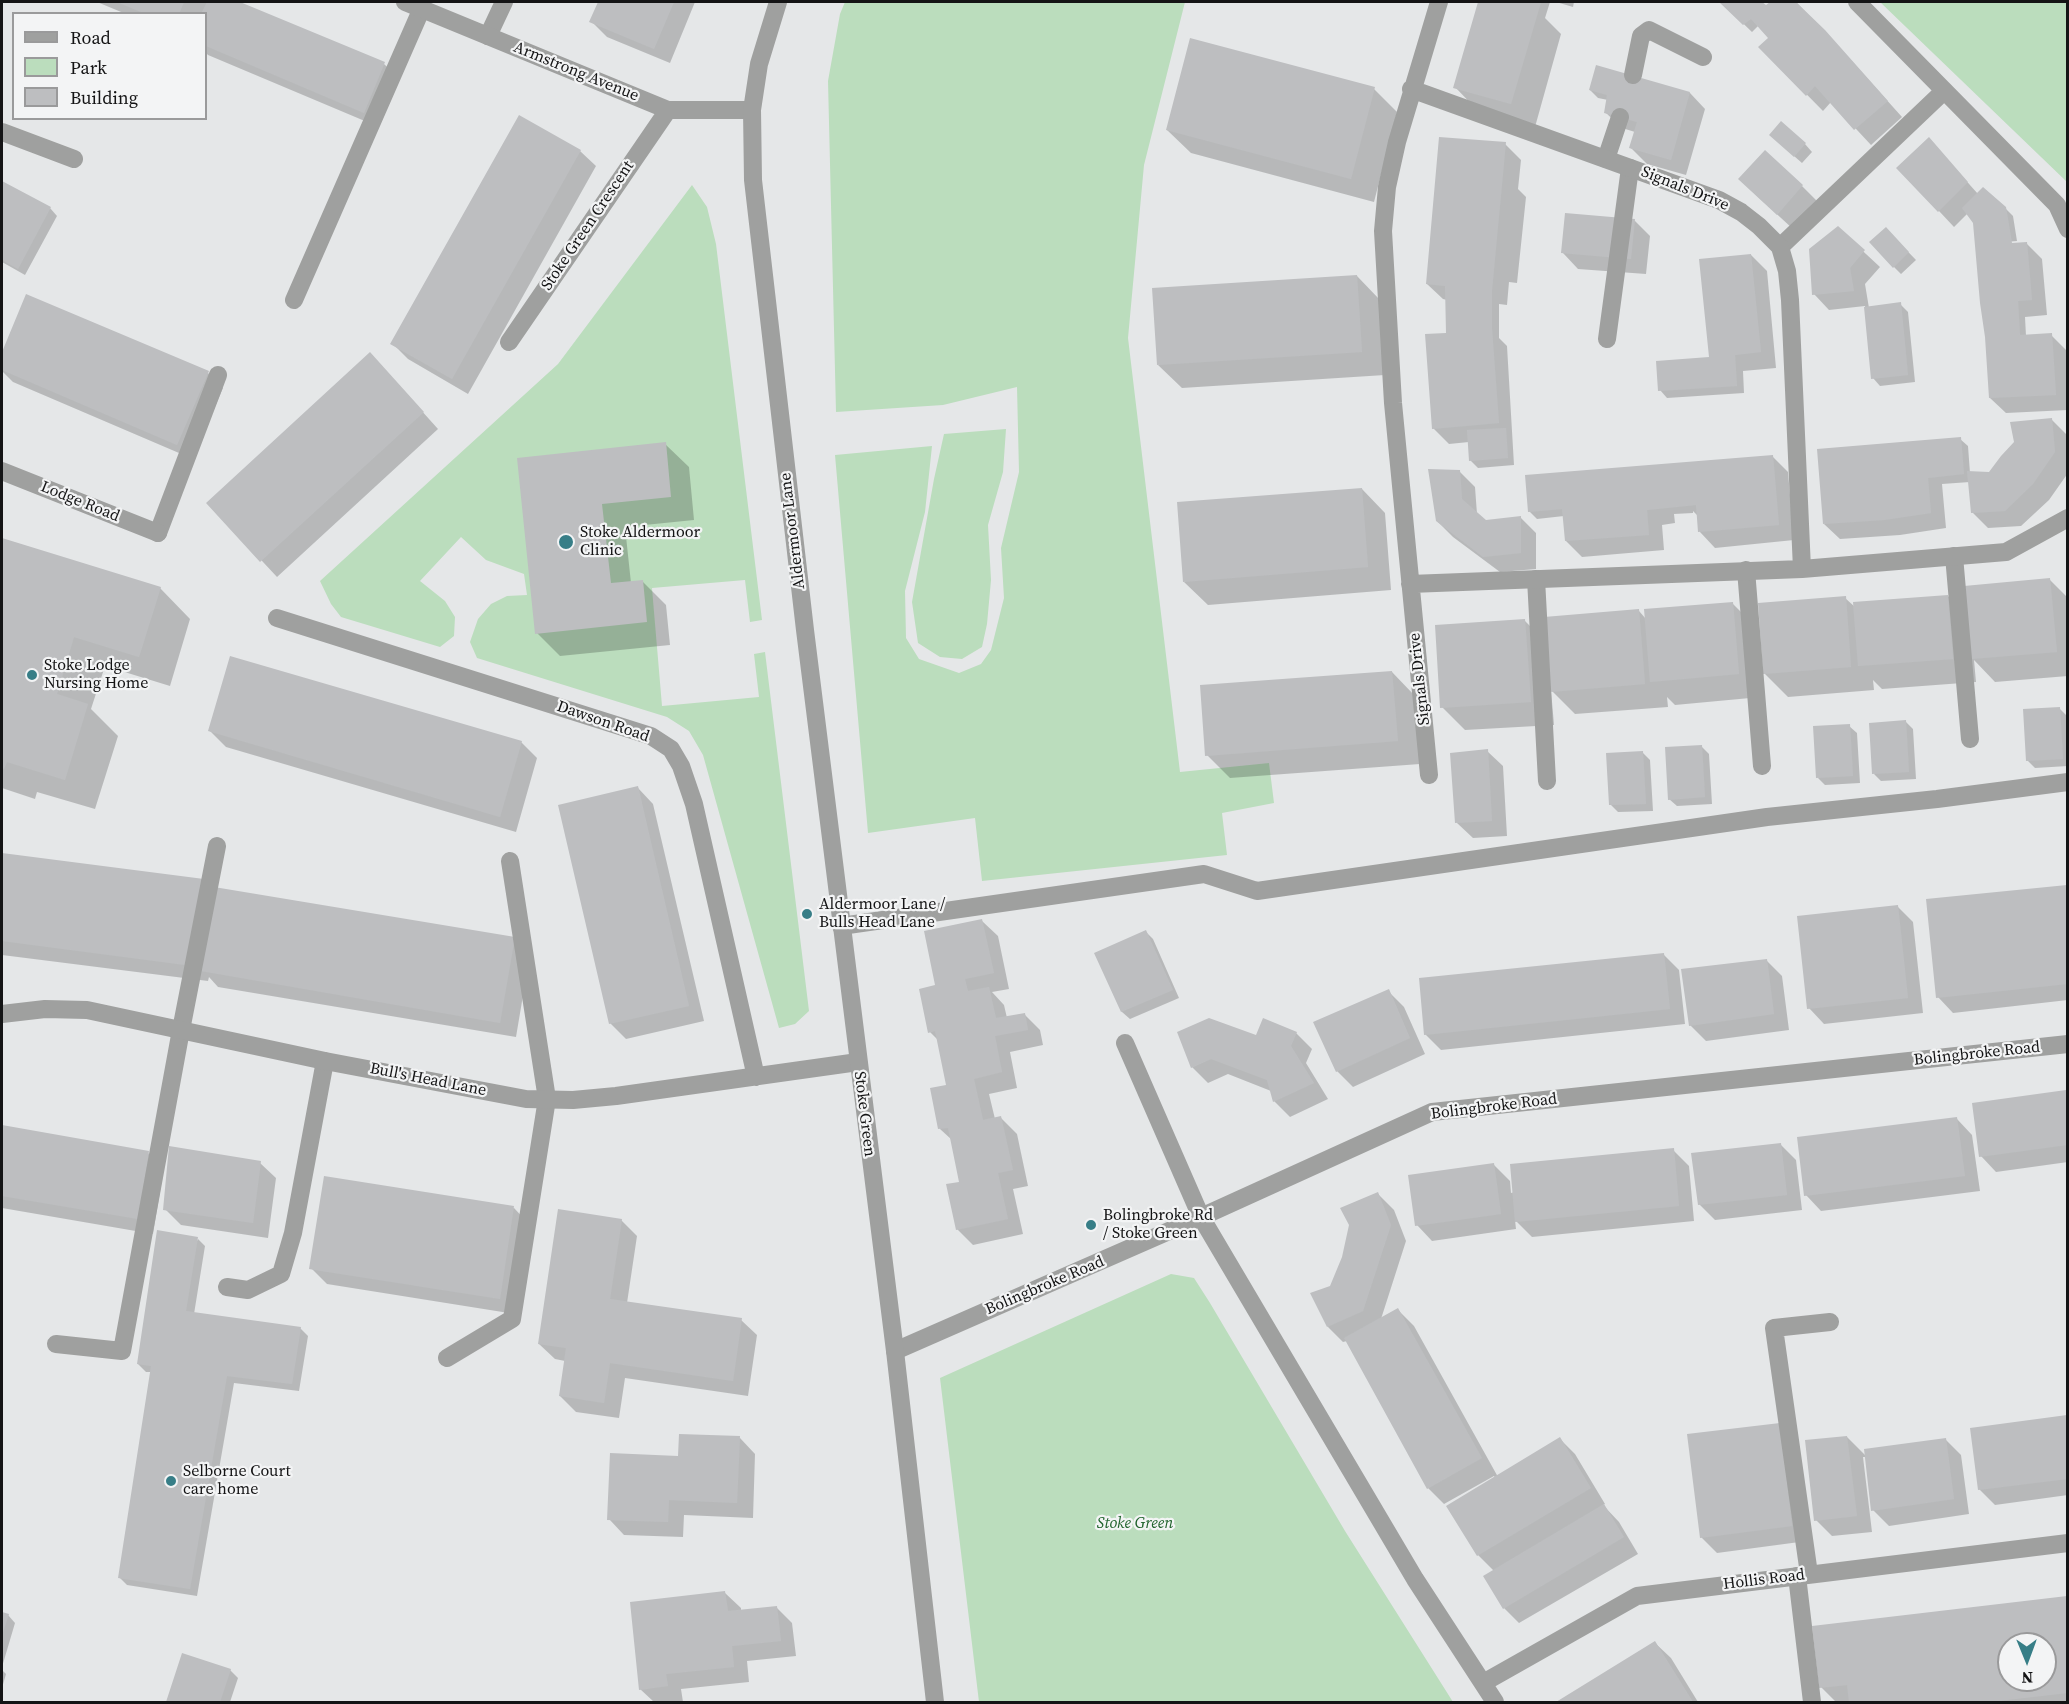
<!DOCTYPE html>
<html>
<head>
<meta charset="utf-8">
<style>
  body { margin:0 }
  #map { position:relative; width:2069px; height:1704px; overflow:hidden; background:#e5e7e8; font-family:"Source Serif 4",serif }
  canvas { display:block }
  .frame { position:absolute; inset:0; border:3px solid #141415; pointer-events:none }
  .legend { position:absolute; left:12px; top:12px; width:195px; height:108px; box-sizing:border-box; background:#f3f4f5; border:2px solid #9a9a9b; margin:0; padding:8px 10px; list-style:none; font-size:18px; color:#141415 }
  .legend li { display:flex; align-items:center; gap:12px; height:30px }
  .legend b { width:30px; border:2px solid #9a9a9b }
  .north { position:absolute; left:1997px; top:1632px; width:60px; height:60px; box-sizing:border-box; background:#f3f4f5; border:2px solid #9a9a9b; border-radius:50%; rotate:179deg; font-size:16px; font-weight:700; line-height:24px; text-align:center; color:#141415 }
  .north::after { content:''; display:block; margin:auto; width:21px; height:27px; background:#377e87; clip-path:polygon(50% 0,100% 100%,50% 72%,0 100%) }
</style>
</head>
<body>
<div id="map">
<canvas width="2069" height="1704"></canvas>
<div class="frame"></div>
<ul class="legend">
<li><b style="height:8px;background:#9fa09f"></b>Road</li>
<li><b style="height:16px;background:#bbddbd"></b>Park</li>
<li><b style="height:16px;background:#bdbec0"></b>Building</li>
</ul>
<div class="north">N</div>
</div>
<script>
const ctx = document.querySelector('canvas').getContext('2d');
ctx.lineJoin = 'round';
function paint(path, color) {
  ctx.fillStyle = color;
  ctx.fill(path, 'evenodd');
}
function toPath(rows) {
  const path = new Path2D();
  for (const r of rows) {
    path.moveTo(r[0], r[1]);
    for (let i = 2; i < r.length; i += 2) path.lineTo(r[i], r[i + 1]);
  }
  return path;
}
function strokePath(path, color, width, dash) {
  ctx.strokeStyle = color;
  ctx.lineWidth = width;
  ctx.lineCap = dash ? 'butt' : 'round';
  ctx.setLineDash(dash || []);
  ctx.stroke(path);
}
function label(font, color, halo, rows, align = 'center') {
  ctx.font = font + ' "Source Serif 4",serif';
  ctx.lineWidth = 4.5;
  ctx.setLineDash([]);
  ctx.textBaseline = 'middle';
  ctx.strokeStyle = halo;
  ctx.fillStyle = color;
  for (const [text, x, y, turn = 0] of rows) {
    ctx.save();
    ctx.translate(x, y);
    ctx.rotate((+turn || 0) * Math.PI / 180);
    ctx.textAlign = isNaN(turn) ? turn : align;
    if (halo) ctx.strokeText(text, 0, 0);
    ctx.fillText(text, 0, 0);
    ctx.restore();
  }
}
paint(toPath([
  [845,2,1185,2,1144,165,1128,338,1180,772,1269,763,1274,803,1222,813,1227,855,982,881,975,818,868,833,835,455,932,446,925,512,905,591,906,638,919,659,959,673,981,664,991,650,1004,598,1001,548,1019,472,1017,387,943,405,836,412,828,81,840,14],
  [1880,2,2067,2,2067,182],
  [692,185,707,207,716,244,762,620,750,622,745,580,652,588,662,706,759,697,754,654,765,652,809,1011,795,1024,779,1028,703,755,689,731,667,717,477,658,470,642,478,619,491,604,507,596,527,595,524,574,486,560,461,537,420,581,445,601,455,617,454,636,440,647,341,617,331,604,320,581,558,364],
  [1006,429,1003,472,988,525,991,580,987,624,982,647,962,659,940,657,918,643,912,602,934,479,944,434],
  [1171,1274,1194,1278,1210,1303,1345,1531,1453,1702,979,1702,940,1378]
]), '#bbddbd');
paint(toPath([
  [97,2,236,2,384,64,400,79,379,127,208,55,206,53,206,14,126,14],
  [599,2,695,2,670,63,607,37,591,21],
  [1479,2,1510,3,1550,2,1545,18,1561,34,1535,127,1478,111,1455,87],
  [1556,2,1574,2,1573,7],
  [1721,2,1760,2,1766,7,1772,2,1796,2,1840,48,1902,117,1871,145,1831,102,1823,111,1760,47,1770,37,1759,25,1752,32],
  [1374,89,1397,112,1374,202,1191,153,1167,130],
  [1590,90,1690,93,1705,109,1686,175,1647,164,1631,148,1635,132,1622,128,1606,113,1608,100,1598,98],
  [1929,139,1978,194,2005,208,2013,216,2017,241,1981,244,2026,243,2042,259,2047,315,2025,317,2026,336,2051,335,2067,351,2068,410,2006,413,1990,398,1986,337,1975,222,1968,213,1954,227,1939,211],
  [1778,142,1805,144,1812,152,1802,163],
  [1505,144,1521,160,1518,189,1526,197,1517,283,1509,282,1507,305,1499,304,1499,338,1507,346,1514,465,1478,468,1470,460,1469,442,1449,444,1433,428,1448,334,1447,300,1443,299,1427,284],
  [580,151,596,166,468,394,408,359,392,343],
  [2,183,50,208,57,216,25,275,2,262],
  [1802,186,1817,201,1793,229,1756,195],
  [1634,220,1650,236,1646,274,1578,269,1563,253],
  [1838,228,1880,267,1865,284,1869,308,1900,304,1908,312,1915,382,1880,386,1873,378,1865,306,1829,310,1814,294],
  [1886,229,1916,260,1901,274,1894,267],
  [1751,255,1767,271,1776,368,1743,371,1744,393,1667,398,1660,390,1710,358],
  [1357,276,1380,300,1385,375,1182,388,1158,365],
  [27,296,208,373,223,388,193,459,13,382,2,371,2,356],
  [385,370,438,429,277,577,208,503],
  [2051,419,2067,435,2068,473,2049,500,2021,526,1988,528,1972,512,1970,482,1942,484,1946,528,1900,535,1840,539,1824,524,1960,439,1968,446,1970,473,1989,474,2016,443],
  [665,444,689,467,694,520,625,527,631,583,642,581,666,605,670,645,560,656,537,633,519,459],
  [1772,456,1788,472,1794,540,1715,548,1700,532,1698,516,1693,511,1693,513,1674,514,1675,523,1662,525,1664,550,1582,557,1566,541,1564,516,1537,519,1529,511],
  [1459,471,1475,487,1477,514,1485,521,1521,518,1536,533,1536,569,1500,572,1453,537,1437,521],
  [1362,489,1385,513,1391,590,1208,605,1184,582],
  [2,540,160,588,190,619,170,686,105,666,91,709,118,736,95,809,37,792,35,799,2,788],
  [2050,580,2068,598,2068,676,1995,682,1974,660,1976,682,1882,689,1873,680,1874,690,1788,697,1764,673,1845,598,1855,607,1948,596,1968,617],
  [1733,604,1756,627,1761,697,1675,705,1667,697,1668,707,1575,714,1551,690,1554,725,1465,730,1442,707,1524,620,1548,644,1639,611,1646,619],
  [1392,672,1415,696,1420,764,1230,778,1207,755],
  [2059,708,2067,716,2068,766,2035,768,2027,760],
  [1906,722,1913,729,1916,779,1881,781,1874,774],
  [1849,726,1857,733,1860,783,1825,785,1818,778],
  [210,731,521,742,537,758,516,832,226,747],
  [1701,746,1709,754,1712,804,1677,806,1669,799],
  [1487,751,1503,766,1507,836,1473,838,1457,823],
  [1642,752,1650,760,1653,811,1618,812,1610,804],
  [638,788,653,804,704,1021,626,1039,610,1023],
  [2,854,203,881,215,892,514,938,530,954,516,1037,218,987,209,977,208,981,2,955],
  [2068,887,2068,1000,1953,1013,1938,997,1928,900],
  [1897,906,1913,922,1923,1013,1824,1024,1809,1008],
  [982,921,998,936,1009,989,992,992,1004,1005,1007,1018,1024,1014,1040,1030,1043,1045,1010,1052,1017,1088,989,1094,995,1119,1001,1118,1017,1134,1028,1186,1013,1189,1023,1234,973,1245,957,1229,961,1183,952,1140,940,1129,948,1086,939,1041,930,1032,937,986],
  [1145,931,1153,939,1179,998,1130,1019,1122,1012,1096,954],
  [1663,954,1679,970,1685,1024,1441,1050,1425,1034],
  [1766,960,1782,976,1789,1030,1706,1041,1690,1025],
  [1388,991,1404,1007,1425,1054,1353,1087,1337,1071],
  [1296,1033,1312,1049,1306,1063,1328,1099,1290,1117,1274,1101,1271,1091,1228,1074,1208,1083,1192,1067,1257,1037],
  [2066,1092,2068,1094,2068,1162,1996,1172,1981,1156],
  [1957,1119,1972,1135,1980,1191,1821,1211,1806,1195],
  [2,1127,148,1153,164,1168,153,1234,2,1208],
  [1780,1144,1796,1160,1802,1210,1715,1220,1699,1204],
  [1673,1150,1689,1166,1694,1221,1532,1237,1515,1220,1516,1229,1432,1241,1417,1225,1494,1165,1510,1181,1511,1193],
  [260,1163,276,1178,268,1238,181,1225,165,1209],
  [1378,1194,1394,1210,1406,1241,1381,1319,1398,1310,1414,1326,1498,1477,1560,1439,1575,1454,1605,1504,1603,1505,1619,1522,1638,1554,1519,1623,1504,1608,1494,1571,1478,1555,1448,1507,1495,1478,1494,1476,1444,1504,1428,1488,1347,1341,1343,1342,1328,1327,1331,1287],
  [514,1208,529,1224,515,1314,327,1284,311,1268],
  [621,1220,637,1236,627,1303,741,1320,757,1335,748,1396,625,1378,619,1418,576,1412,560,1396,565,1361,555,1359,539,1344],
  [198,1239,205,1246,194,1314,300,1328,308,1336,299,1391,234,1383,197,1596,127,1585,119,1577,151,1372,146,1372,138,1364],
  [2068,1416,2068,1495,1995,1505,1979,1489,1972,1430],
  [1779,1424,1807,1541,1717,1553,1701,1537],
  [1847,1437,1866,1456,1945,1439,1961,1455,1969,1514,1889,1526,1873,1510,1866,1457,1863,1457,1872,1532,1832,1536,1816,1520],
  [740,1438,755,1454,753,1518,684,1515,683,1537,624,1535,609,1519,680,1458],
  [725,1593,741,1608,741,1611,776,1607,792,1623,796,1656,747,1661,749,1682,681,1689,683,1702,654,1702,640,1689],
  [2068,1598,2068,1702,1836,1702,1821,1687,1814,1628],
  [2009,1644,2045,1644,2045,1680,2009,1680],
  [2,1613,8,1615,15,1623,2,1667],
  [1655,1643,1671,1658,1698,1702,1560,1702],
  [183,1655,230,1670,238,1678,230,1702,168,1702],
  [2,1670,6,1674,2,1688]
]), '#0003');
paint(toPath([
  [117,2,184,2,179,14,146,14],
  [207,2,240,2,385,62,364,113,206,46,206,14,201,14],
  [598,2,674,2,654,49,589,22],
  [1478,2,1541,2,1511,104,1453,88],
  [1719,2,1762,2,1766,5,1770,2,1796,2,1825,30,1888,101,1854,130,1815,86,1806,96,1758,47,1768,38,1751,19,1743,25],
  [1190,38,1375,87,1351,179,1166,130],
  [1596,65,1690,92,1671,160,1629,148,1637,122,1604,113,1607,95,1589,90],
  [519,115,581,150,452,379,390,344],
  [1781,121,1806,143,1794,157,1769,135],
  [1439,137,1506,142,1492,290,1492,329,1499,423,1432,429,1425,334,1446,333,1445,286,1426,284],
  [1929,137,1968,182,1938,212,1896,168],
  [1765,150,1803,185,1777,215,1738,179],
  [2,181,51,207,18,269,2,260],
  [1983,187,2006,207,2012,243,2027,242,2032,300,2018,301,2020,335,2052,333,2056,395,1989,398,1985,337,1980,303,1973,223,1962,208],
  [1565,213,1635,219,1631,259,1561,253],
  [1838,226,1865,250,1850,268,1854,291,1812,295,1809,249],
  [1886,227,1909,252,1893,268,1869,242],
  [1751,254,1761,352,1735,355,1737,386,1658,391,1656,361,1709,357,1699,259],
  [1357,275,1362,352,1157,365,1152,288],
  [26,294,209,371,177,445,2,370,2,352],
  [1901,302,1908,375,1871,379,1864,307],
  [370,352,424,412,260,562,206,503],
  [2052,418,2055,452,2033,484,2005,511,1971,513,1967,471,1989,472,2001,456,2014,442,2010,422],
  [1506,428,1508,458,1469,461,1467,430],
  [1961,437,1964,474,1928,478,1931,513,1884,520,1823,524,1817,449],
  [666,442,671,497,602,504,611,583,643,580,647,622,535,634,517,458],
  [1773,455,1779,525,1698,532,1696,505,1647,510,1649,535,1565,541,1562,509,1528,512,1525,475],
  [1428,469,1460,470,1462,499,1486,520,1521,516,1521,553,1483,557,1436,521],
  [1362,488,1368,567,1183,582,1177,502],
  [2,538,161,587,139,657,74,637,57,694,88,704,65,780,7,762,4,769,2,768],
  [2050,578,2057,652,1971,659,1964,586],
  [1948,595,1953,659,1858,666,1853,602],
  [1846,596,1851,667,1763,674,1758,603],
  [1733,602,1739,674,1650,682,1644,609],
  [1639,609,1645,684,1550,692,1544,617],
  [1525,619,1531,702,1440,708,1435,625],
  [230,656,522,741,500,817,208,731],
  [1392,671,1398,741,1205,756,1200,685],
  [2060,707,2063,759,2026,761,2023,709],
  [1906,720,1909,772,1872,774,1869,723],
  [1850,724,1853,776,1816,778,1813,726],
  [1702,745,1705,797,1668,800,1665,747],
  [1488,749,1492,821,1455,823,1450,753],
  [1643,751,1646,804,1609,805,1606,753],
  [638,786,689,1006,609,1024,558,805],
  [2,853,204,879,193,966,2,941],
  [2067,885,2067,984,1936,998,1926,899],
  [214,887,515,937,500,1023,201,971],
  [1898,905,1908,998,1807,1009,1797,916],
  [982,919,994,973,965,979,968,991,989,987,996,1018,1025,1013,1028,1030,995,1036,1002,1072,974,1079,983,1120,1001,1116,1013,1170,998,1173,1008,1219,956,1230,946,1184,959,1182,948,1128,938,1129,930,1088,946,1085,935,1031,928,1033,919,989,935,985,924,931],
  [1146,930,1173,990,1121,1012,1094,953],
  [1664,953,1670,1009,1424,1035,1419,978],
  [1767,959,1774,1014,1689,1026,1681,969],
  [1389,989,1410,1038,1336,1072,1313,1022],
  [1209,1018,1256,1035,1263,1018,1297,1032,1291,1046,1314,1083,1273,1102,1267,1080,1211,1059,1191,1068,1177,1032],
  [2066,1090,2067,1145,1979,1157,1972,1103],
  [1957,1117,1965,1176,1804,1196,1797,1137],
  [2,1125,149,1151,138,1219,2,1196],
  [1781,1143,1787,1195,1698,1205,1691,1153],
  [169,1146,261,1161,253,1223,163,1210],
  [1674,1148,1679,1206,1515,1222,1510,1164],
  [1494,1163,1501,1214,1415,1226,1408,1175],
  [324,1176,514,1206,500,1299,309,1269],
  [1378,1192,1391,1225,1363,1311,1327,1327,1310,1293,1330,1286,1342,1257,1349,1225,1340,1208],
  [558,1209,622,1219,610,1299,742,1318,733,1381,610,1363,604,1403,559,1396,566,1348,538,1344],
  [157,1230,198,1237,186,1311,301,1327,292,1384,227,1376,190,1589,118,1578,151,1366,137,1364],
  [1398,1308,1482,1458,1427,1489,1344,1338],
  [2067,1415,2067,1479,1978,1490,1970,1428],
  [1780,1423,1792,1526,1700,1538,1687,1434],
  [679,1434,740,1436,737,1503,669,1500,668,1522,607,1520,610,1453,678,1456],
  [1847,1436,1857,1516,1814,1521,1805,1440],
  [1560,1437,1591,1488,1477,1556,1446,1506],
  [1946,1438,1954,1499,1871,1511,1864,1449],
  [1604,1504,1624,1537,1503,1609,1483,1576],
  [725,1591,728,1611,777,1606,781,1641,732,1646,734,1667,666,1674,668,1686,639,1690,630,1602],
  [2067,1596,2067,1693,1989,1702,1849,1702,1847,1685,1819,1688,1812,1626],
  [2009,1644,2045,1644,2045,1680,2009,1680],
  [2,1612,9,1614,2,1635],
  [1655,1641,1693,1702,1556,1702],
  [182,1653,231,1669,220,1702,166,1702]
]), '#bdbec0');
strokePath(toPath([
  [488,36,504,2],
  [1633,75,1641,36,1649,30,1703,57],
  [2,132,74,159],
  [1606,159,1620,117],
  [1780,247,1944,91],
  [294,300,422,8],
  [1607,339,1630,168],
  [158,533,218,375],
  [1954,556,1970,739],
  [1746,570,1762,766],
  [1536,579,1547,781],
  [841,926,1204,874,1257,891,1767,817,1937,799,2068,782],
  [1125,1043,1201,1217],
  [227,1287,248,1290,281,1274,293,1233,325,1061],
  [56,1344,122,1351,181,1030,217,846],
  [447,1358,512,1319,547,1099,510,861],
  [1809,1574,1774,1328,1830,1322],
  [1797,1576,1812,1702]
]), '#9fa09f', 18);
strokePath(toPath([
  [405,2,668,110,752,110],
  [1857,2,2057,205,2068,229],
  [1411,89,1719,200,1741,212,1759,226,1780,247,1787,271,1790,300,1802,569],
  [509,342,668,110],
  [2,471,158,533],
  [1410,584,1802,569,2006,552,2068,518],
  [277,618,651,736,671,749,681,766,694,804,756,1077],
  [1429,775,1393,403,1383,231,1387,187,1397,142,1439,2],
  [2,1014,45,1009,87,1010,325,1061,526,1099,573,1100,616,1096,858,1062],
  [1201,1217,1415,1579,1495,1702],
  [895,1351,1201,1217,1432,1112,2068,1044],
  [1483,1683,1637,1596,2068,1543]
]), '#9fa09f', 18);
strokePath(toPath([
  [778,2,759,64,752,110,753,180,805,630,895,1351,935,1702]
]), '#9fa09f', 18);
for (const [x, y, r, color] of [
  [566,542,8,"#377e87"],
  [32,675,6,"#377e87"],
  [807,914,6,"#377e87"],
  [1091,1225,6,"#377e87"],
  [171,1481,6,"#377e87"]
]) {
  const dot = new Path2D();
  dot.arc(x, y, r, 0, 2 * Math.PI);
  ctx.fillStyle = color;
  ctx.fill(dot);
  strokePath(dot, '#f3f4f5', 2);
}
label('16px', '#141415', '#f3f4f5', [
  ["Armstrong Avenue",576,72,22],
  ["Signals Drive",1685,189,22],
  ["Stoke Green Crescent",588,226,-56],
  ["Lodge Road",80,502,22],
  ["Aldermoor Lane",793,531,-97],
  ["Signals Drive",1420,679,-96],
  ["Dawson Road",603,722,19],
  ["Bolingbroke Road",1977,1054,-6],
  ["Bull's Head Lane",428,1080,11],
  ["Bolingbroke Road",1494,1107,-7],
  ["Stoke Green",864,1114,83],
  ["Bolingbroke Road",1045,1286,-23],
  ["Hollis Road",1764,1580,-7]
]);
label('16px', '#141415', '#f3f4f5', [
  ["Stoke Aldermoor",580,533],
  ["Clinic",580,551],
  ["Stoke Lodge",44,666],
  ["Nursing Home",44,684],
  ["Aldermoor Lane /",819,905],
  ["Bulls Head Lane",819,923],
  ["Bolingbroke Rd",1103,1216],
  ["/ Stoke Green",1103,1234],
  ["Selborne Court",183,1472],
  ["care home",183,1490]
], 'left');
label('italic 16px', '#1e622b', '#f3f4f5', [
  ["Stoke Green",1135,1524]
]);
</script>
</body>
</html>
